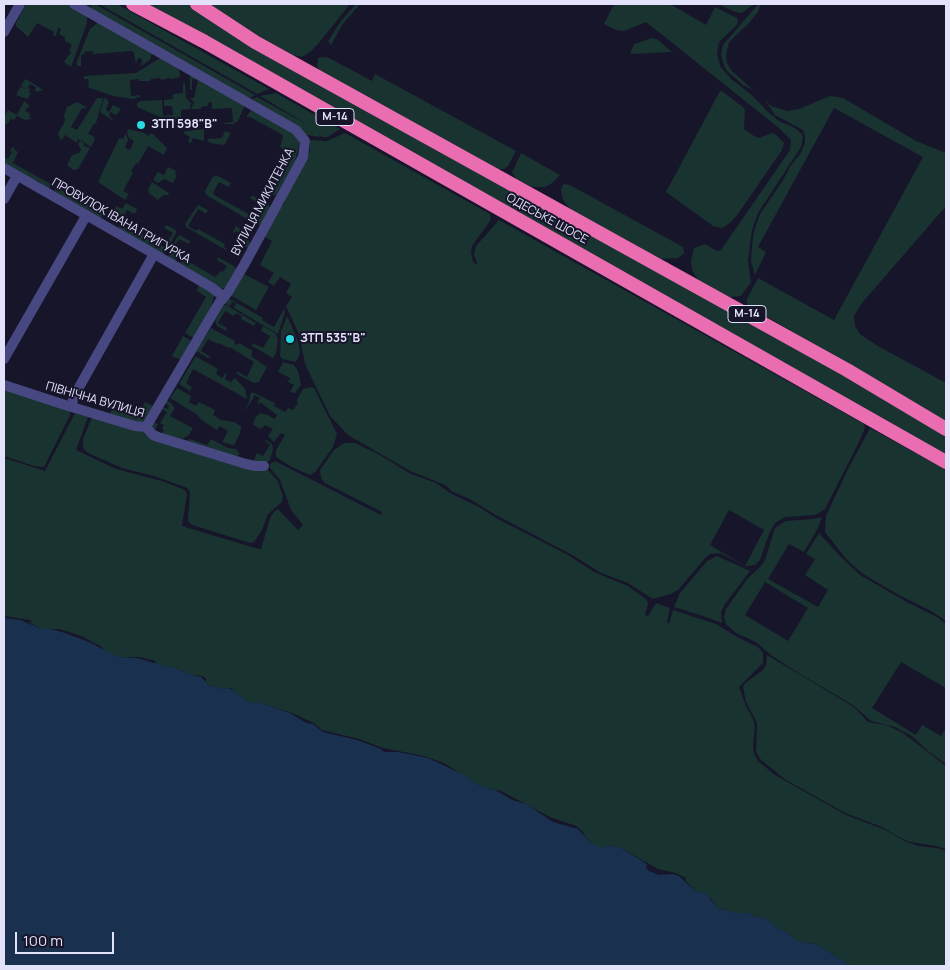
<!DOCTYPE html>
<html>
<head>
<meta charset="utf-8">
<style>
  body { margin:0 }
  #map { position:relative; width:950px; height:970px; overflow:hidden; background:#17152a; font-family:Manrope,sans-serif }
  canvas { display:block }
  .frame { position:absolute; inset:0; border:5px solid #e3e2fb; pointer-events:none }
  .scale { position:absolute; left:15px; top:932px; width:99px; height:22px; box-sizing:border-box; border:2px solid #e3e2fb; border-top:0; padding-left:6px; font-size:15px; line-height:18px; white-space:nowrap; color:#e3e2fb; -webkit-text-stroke:4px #17152a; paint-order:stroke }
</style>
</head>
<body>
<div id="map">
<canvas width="950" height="970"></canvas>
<div class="frame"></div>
<div class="scale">100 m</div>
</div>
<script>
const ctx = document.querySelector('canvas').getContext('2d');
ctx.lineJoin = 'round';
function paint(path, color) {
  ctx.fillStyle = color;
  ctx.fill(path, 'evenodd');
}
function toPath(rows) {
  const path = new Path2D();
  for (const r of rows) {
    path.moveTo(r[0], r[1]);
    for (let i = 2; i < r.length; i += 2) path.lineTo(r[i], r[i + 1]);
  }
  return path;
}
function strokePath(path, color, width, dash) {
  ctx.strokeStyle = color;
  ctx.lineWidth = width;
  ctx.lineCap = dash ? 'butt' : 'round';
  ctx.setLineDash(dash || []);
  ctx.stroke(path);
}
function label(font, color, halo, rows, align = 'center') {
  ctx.font = font + ' Manrope,sans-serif';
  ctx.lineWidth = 4;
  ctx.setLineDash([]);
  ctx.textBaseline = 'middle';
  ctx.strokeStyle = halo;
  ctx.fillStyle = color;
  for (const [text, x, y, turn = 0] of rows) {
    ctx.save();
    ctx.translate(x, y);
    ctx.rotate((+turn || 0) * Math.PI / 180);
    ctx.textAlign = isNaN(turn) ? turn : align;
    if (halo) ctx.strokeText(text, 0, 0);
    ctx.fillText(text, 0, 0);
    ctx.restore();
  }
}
paint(toPath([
  [26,4,70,4,87,16,87,23,71,67,64,62,71,52,69,51,72,45,65,41,65,37,59,34,61,29,58,28,56,36,53,35,54,32,37,23,28,37,16,26,16,23],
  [92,4,95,4,255,95,247,100,90,10],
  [99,4,117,4,269,89,257,94],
  [145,4,192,4,946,434,946,455],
  [209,4,350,4,318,44,310,52,302,57,293,55,259,36,237,23],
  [356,4,360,4,342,25,331,45,328,41,341,21],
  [614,4,670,4,706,25,715,7,737,18,738,22,737,25,719,42,717,54,720,66,731,79,753,96,767,111,779,121,795,128,802,134,803,137,801,147,758,213,752,230,750,245,748,261,751,282,741,296,730,297,701,282,695,276,692,269,691,261,694,248,705,244,717,251,721,250,790,150,791,140,779,128,646,22,624,31,616,30,604,24],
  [718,4,754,4,742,13,735,12],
  [758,4,761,4,758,12,748,24,729,42,726,55,727,63,731,70,753,90,743,85,728,72,724,66,721,54,723,45],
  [98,22,152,53,150,60,141,66,142,59,138,58,136,64,134,53,132,51,93,54,93,51,84,52,84,54,81,55,81,66,77,66,77,61,90,29],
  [652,38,657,39,672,52,630,54,634,44],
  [323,57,329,58,372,81,375,74,516,151,508,166,504,169,498,169,321,71,317,67,318,58],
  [160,58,179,66,180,77,170,79,169,78,161,80,160,78,151,79,150,81,139,81,139,79,130,80,131,96,141,95,140,97,132,99,113,96,87,87,89,85,88,79,84,79,84,76,136,73],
  [190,74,243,103,244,107,238,121,233,124,224,124,224,123,233,122,232,108,212,109,212,102,208,103,208,106,201,107,201,109,191,109,194,102,190,98,194,98,198,80,192,79,192,90,190,89],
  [25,79,34,84,43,90,36,92,35,91,36,87,30,84,28,88,30,89,29,92,33,95,30,94,28,99,16,95,20,87,26,89,21,86],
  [183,83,185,83,186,98,191,103,190,109,181,110,181,126,137,107,137,103,141,101,162,100,163,116,173,115,172,106,164,106,164,100,173,99,173,94,183,93],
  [720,91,722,91,743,107,745,110,744,129,754,136,759,138,772,133,775,134,784,143,782,150,738,214,731,222,722,228,713,226,666,192],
  [276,93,340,129,328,137,322,137,319,134,320,137,307,135,252,99,257,97,312,127,260,96],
  [830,96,843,98,916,141,946,153,946,206,862,303,854,316,855,326,860,334,876,345,946,383,946,421,747,305,747,299,758,278,834,320,923,157,834,108,758,247,766,252,755,275,751,261,752,245,754,231,760,214,783,180,791,165,801,153,805,143,805,137,803,130,775,115,765,100,771,106,788,111,799,109],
  [97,98,103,98,96,123,93,125,88,134,93,136,95,139,91,147,82,141,83,138,81,141,78,139,77,143,65,135,62,140,60,139,58,133,65,121,64,116,67,107,77,102,86,107,85,109,82,108,71,127,77,130],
  [104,98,107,99,109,102,106,110,109,112,113,105,121,109,115,117,116,115,110,112,109,116,113,119,112,120,100,112],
  [24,101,30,106,25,110,31,115,29,116,31,119,25,120,17,116,14,120,11,119,8,123,4,125,4,116,8,110,17,115],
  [251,110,296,133,300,140,295,162,276,195,264,193,280,168,283,169,286,164,283,161,288,152,280,147,283,136,281,134,250,117,246,117],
  [129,129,144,133,149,136,151,133,153,134,167,148,164,155,148,146,138,164,136,163,131,172,133,173,123,191,129,194,125,200,98,182,119,138,123,139,126,133,128,140,125,148,130,150,134,141,129,138,127,132],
  [204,129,204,141,193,138,191,143,188,142,190,137,183,133,186,131],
  [225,131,231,133,225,144,222,145,211,143,208,141,207,139,222,138],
  [345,133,490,214,491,218,490,221,472,246,471,253,473,261,476,265,477,263,474,254,476,246,499,220,864,424,865,428,857,446,825,509,816,515,785,517,775,523,769,534,760,560,755,565,745,566,720,553,710,554,706,557,678,590,671,594,653,599,628,583,601,573,574,556,494,514,470,499,453,492,445,485,410,471,348,435,330,416,305,364,299,334,286,306,292,297,286,293,291,284,280,277,274,286,268,282,274,273,260,265,272,241,263,236,280,205,283,206,285,202,284,199,310,151,310,141,312,140,327,141],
  [729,510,764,530,745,566,710,545],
  [80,141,84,143,84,146,90,148,78,169,73,170,67,165,72,155,79,153,81,150,78,144],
  [13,146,15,150,18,152,13,163,49,183,51,186,49,188,40,187,42,184,36,180,34,183,4,166,4,157,8,159,12,152,10,151],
  [521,153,560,175,552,183,545,187,532,187,517,179,512,173],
  [168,167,176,171,175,174,177,175,173,183,164,179,158,183,153,180,158,172,164,175],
  [216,175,231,183,229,187,219,182,213,193,216,196,252,216,259,204,250,198,252,195,269,205,270,208,261,225,256,224,206,195,205,191,212,178],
  [59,180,60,180,56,187,105,215,100,218,55,192,55,186],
  [152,182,169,193,168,195,163,195,158,200,149,193,148,189],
  [563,184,570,185,683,247,684,253,678,258,661,259,571,210,563,200,561,190],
  [126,203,137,209,135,214,127,210,120,223,117,221,120,216,113,212,116,206,122,209],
  [198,205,208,210,206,214,198,209,188,226,196,231,198,229,225,244,224,247,227,249,226,250,186,227,185,224],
  [120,225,132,232,134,230,164,247,173,233,164,228,166,225,176,230,176,233,165,252,159,255,116,230],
  [236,226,245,232,250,244,248,248,241,244,237,249,234,247,241,234,236,231,234,233,233,232],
  [179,235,190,241,189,244,179,239,175,245,177,247,174,252,181,257,180,259,177,258,175,261,179,263,182,258,215,277,221,271,223,272,227,266,217,260,218,257,235,267,236,269,225,288,220,289,168,258,170,249],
  [244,274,269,287,256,310,230,295],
  [201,283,214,293,214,297,210,310,194,338,185,333,206,297,196,290],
  [228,298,263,318,262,320,274,327,284,309,285,312,278,334,234,308,236,303,232,302,230,306,225,304],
  [226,305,256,323,254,326,241,319,242,316,236,313,234,316,225,311,218,323,227,328,226,331,217,326,215,320,223,306],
  [287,316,296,336,299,346,300,354,296,362,282,359,280,356,281,331],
  [263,326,276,334,278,340,276,353,273,358,252,346,253,343,263,348,270,336,261,331],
  [211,328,235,341,234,343,237,345,239,343,253,351,251,356,267,367,259,382,254,383,237,374,237,371,247,377,254,362,230,347,229,348,219,343,218,344,208,339,201,351,211,357,208,358,196,351],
  [183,336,192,341,181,360,172,356],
  [195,357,197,357,218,369,216,374,222,378,226,373,227,373,225,379,231,382,235,378,245,389,247,399,193,369,186,383,192,387,190,391,179,384],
  [283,362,294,365,298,371,301,385,295,393,290,392,294,385,288,382,290,378,278,372],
  [4,387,70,410,70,415,44,467,34,466,4,456],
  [311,387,314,388,337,434,333,447,316,471,310,475,292,467,276,457,276,450,285,435,281,433,274,442,268,436,273,429,265,425,261,429,253,425,255,418,260,413,268,415,274,419,277,415,260,402,259,404,257,403,260,398,254,395,253,399,243,413,249,402,250,395,252,392,275,403,274,406,285,412,288,408,293,410,298,403,297,400,303,389],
  [177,388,191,396,189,402,196,406,199,402,215,410,213,415,221,420,234,422,241,426,240,433,234,445,232,445,222,442,228,431,220,426,217,430,203,421,196,414,170,398],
  [165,399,171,403,175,408,170,416,193,428,189,435,183,439,177,441,153,433,150,424,152,421,158,424,155,430,162,434,164,430,162,428,164,425,160,423,167,412,160,408,161,406,168,409,169,406,163,402],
  [145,402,153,406,142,423,109,416,112,409,137,418],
  [75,413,88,417,76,450,116,469,162,481,185,490,187,494,182,526,255,548,261,549,270,518,274,512,278,509,298,530,303,525,291,510,280,480,270,468,270,464,275,461,381,515,382,512,325,483,321,478,320,470,334,450,344,443,355,443,378,454,411,474,436,483,450,493,479,507,496,518,568,555,594,572,628,586,647,600,648,604,645,615,648,616,656,603,670,608,667,622,669,624,673,610,716,624,737,637,758,647,763,653,763,663,739,687,746,706,753,719,755,726,753,747,754,754,758,761,775,775,846,815,883,829,907,842,918,846,937,848,946,851,946,966,851,966,816,944,799,942,786,932,778,929,767,919,756,917,748,913,737,913,718,908,708,895,700,892,696,892,684,879,686,880,686,878,676,873,658,869,621,848,610,845,600,849,586,838,583,832,576,826,550,817,499,790,496,791,499,792,478,785,444,763,424,756,383,748,359,739,322,730,314,723,292,713,260,703,252,703,245,700,231,688,223,689,209,685,206,682,206,678,202,676,191,675,173,667,164,666,154,663,156,661,139,657,118,657,104,651,102,647,81,636,60,629,42,629,28,622,32,622,30,620,4,616,4,458,45,471],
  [93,415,267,469,278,481,283,497,282,502,268,514,262,530,254,542,250,543,192,525,188,521,190,492,187,488,154,476,122,468,88,453,84,449,83,446,83,439],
  [870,428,946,470,946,621,931,611,897,594,863,574,847,560,825,532,826,516,847,471],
  [190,439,207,445,211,439,228,448,236,449,240,454,234,459,182,443],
  [266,440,272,444,273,449,270,460,266,463,252,464,257,453,263,456,270,445,265,441],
  [822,517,818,528,804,552,789,544,768,579,818,607,828,590,805,575,815,559,806,554,819,533,838,554,860,575,907,602,937,617,946,624,946,688,901,662,872,708,916,735,922,725,941,736,946,728,946,764,928,751,912,736,895,727,871,721,853,705,800,674,772,656,756,642,736,633,726,624,724,617,726,609,748,578,760,567,765,560,775,528,786,521,813,519],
  [765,582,808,608,788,641,745,615],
  [717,556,750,571,725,604,721,612,722,623,700,615,674,607,680,593,707,561],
  [767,655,854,707,868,722,886,725,903,733,946,766,946,849,936,846,910,842,895,835,882,827,845,813,786,780,761,760,756,752,757,723,746,702,743,687,745,683,763,670,766,665]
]), '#193330');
paint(toPath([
  [4,618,20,620,42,629,46,628,62,632,89,642,118,657,137,658,164,666,173,667,191,675,201,677,209,685,223,689,229,688,236,692,245,700,252,703,260,703,290,713,306,723,313,724,323,732,357,740,381,749,384,752,398,752,428,758,466,776,478,785,499,792,512,800,526,804,553,822,578,829,588,840,600,848,610,845,621,848,644,862,647,865,646,868,649,871,659,875,673,874,679,876,696,892,708,893,710,899,718,908,737,913,748,913,756,917,767,919,778,929,786,932,799,942,816,944,851,966,4,966]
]), '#19314e');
strokePath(toPath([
  [74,4,296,130,305,141,303,157,244,265,228,292,219,303,146,427],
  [4,32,20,4],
  [4,168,163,259,211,287,224,297],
  [4,199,17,176],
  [4,359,86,216],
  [4,385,65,405,135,426,146,427,153,435,158,437,246,464,255,466,264,466],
  [72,407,73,398,154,254]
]), '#474882', 10);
strokePath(toPath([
  [133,4,205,42,946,462],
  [197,4,255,42,847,370,946,429]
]), '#ea6db1', 14);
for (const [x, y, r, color] of [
  [141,125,5,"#28d9e0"],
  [290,339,5,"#28d9e0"]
]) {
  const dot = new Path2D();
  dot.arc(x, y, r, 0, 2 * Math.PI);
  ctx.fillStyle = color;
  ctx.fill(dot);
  strokePath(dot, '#17152a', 2);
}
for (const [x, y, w] of [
  [335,117,38],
  [747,314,38]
]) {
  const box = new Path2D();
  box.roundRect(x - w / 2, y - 8.5, w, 17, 4);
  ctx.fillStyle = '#17152a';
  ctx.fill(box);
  strokePath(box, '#e3e2fb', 1);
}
label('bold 11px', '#e3e2fb', null, [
  ["М-14",335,117],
  ["М-14",747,314]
]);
label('bold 12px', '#e3e2fb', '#17152a', [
  ["ЗТП 598\"В\"",151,125],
  ["ЗТП 535\"В\"",300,339]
], 'left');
label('12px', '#e3e2fb', '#17152a', [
  ["ВУЛИЦЯ МИКИТЕНКА",263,202,-62],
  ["ОДЕСЬКЕ ШОСЕ",547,219,29],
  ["ПРОВУЛОК ІВАНА ГРИГУРКА",121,221,30],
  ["ПІВНІЧНА ВУЛИЦЯ",95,400,16]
]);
</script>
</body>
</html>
